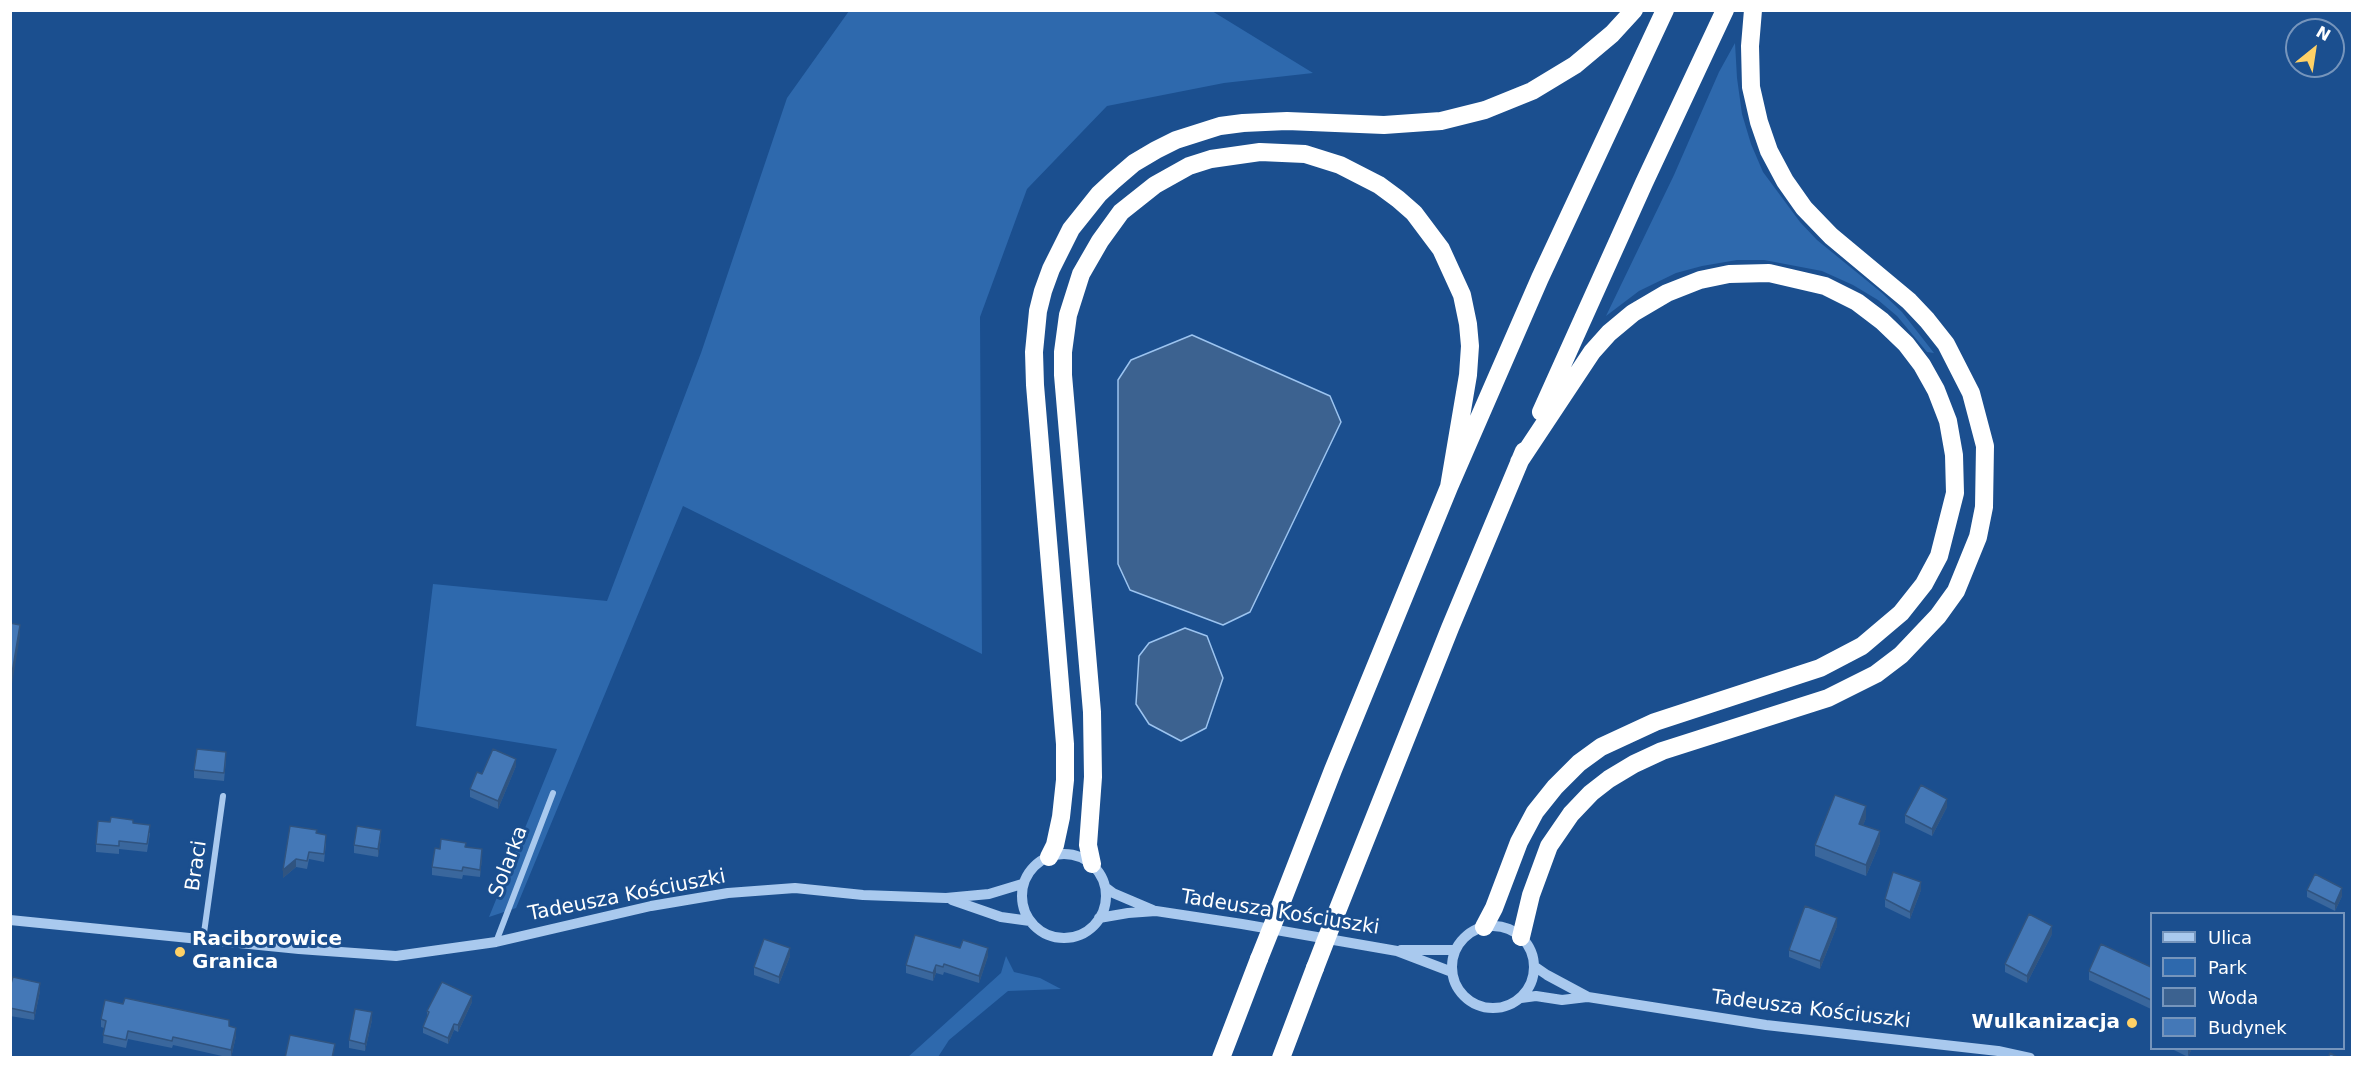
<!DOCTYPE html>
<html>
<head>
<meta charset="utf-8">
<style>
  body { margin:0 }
  #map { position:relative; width:2363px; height:1068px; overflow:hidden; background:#1b4f8f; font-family:"DejaVu Sans",sans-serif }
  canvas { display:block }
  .frame { position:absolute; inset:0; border:12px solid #fff; pointer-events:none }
  .legend { position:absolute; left:2150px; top:912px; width:195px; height:138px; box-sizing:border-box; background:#1b4f8f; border:2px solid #7695bc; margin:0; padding:8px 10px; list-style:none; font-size:18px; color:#fff }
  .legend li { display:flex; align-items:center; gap:12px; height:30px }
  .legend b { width:30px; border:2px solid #7695bc }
  .north { position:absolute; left:2285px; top:18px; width:60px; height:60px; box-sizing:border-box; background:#1b4f8f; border:2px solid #7695bc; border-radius:50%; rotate:30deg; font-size:16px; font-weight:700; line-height:24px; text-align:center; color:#fff }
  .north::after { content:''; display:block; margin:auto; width:21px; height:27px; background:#ffd166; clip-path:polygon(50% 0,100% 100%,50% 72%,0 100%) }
</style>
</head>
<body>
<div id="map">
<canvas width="2363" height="1068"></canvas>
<div class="frame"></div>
<ul class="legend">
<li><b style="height:8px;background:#a9c9ee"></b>Ulica</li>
<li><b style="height:16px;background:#2e69ad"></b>Park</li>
<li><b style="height:16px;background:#3c6290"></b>Woda</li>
<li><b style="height:16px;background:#4478b7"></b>Budynek</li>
</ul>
<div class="north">N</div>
</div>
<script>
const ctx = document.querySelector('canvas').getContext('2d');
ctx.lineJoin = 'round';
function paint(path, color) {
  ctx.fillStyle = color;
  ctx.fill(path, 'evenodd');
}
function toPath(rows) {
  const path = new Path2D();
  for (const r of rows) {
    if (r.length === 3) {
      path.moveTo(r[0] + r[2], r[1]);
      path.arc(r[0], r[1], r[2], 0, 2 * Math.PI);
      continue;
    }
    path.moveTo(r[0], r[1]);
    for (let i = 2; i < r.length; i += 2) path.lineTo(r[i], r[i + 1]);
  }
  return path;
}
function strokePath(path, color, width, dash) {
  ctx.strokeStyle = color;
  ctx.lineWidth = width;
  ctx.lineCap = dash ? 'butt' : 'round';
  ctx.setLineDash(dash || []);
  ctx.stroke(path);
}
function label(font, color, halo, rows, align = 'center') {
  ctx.font = font + ' "DejaVu Sans",sans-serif';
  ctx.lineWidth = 6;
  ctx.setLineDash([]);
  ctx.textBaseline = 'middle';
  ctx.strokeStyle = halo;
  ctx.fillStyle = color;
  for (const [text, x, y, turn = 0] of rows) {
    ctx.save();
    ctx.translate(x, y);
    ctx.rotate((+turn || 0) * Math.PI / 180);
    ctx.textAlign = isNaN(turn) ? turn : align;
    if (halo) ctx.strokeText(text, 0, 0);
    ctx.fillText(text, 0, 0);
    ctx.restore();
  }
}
paint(toPath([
  [849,11,1212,11,1313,73,1224,83,1107,106,1027,189,980,317,982,654,683,506,516,908,489,917,557,749,416,726,433,584,607,601,701,353,787,98],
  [1735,43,1737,78,1742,114,1751,144,1763,172,1800,222,1817,240,1882,293,1902,312,1934,353,1927,352,1897,316,1878,300,1853,285,1822,271,1764,260,1737,260,1702,266,1676,273,1639,291,1606,316,1674,175,1719,72],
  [1006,956,1014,972,1040,978,1061,989,1008,991,949,1040,938,1057,908,1057,1001,973]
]), '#2e69ad');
const water = toPath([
  [1192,335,1330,396,1341,422,1250,612,1223,625,1130,590,1118,564,1118,380,1131,360,1192,335],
  [1185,628,1207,636,1223,678,1206,728,1181,741,1149,724,1136,704,1139,656,1149,643,1185,628]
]);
paint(water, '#3c6290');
strokePath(water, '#9cc4f0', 1.5);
strokePath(toPath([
  [203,940,223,796],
  [496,942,553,793]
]), '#a9c9ee', 6);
strokePath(toPath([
  [1064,896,42],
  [1105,887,1113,893,1153,910],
  [952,900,1001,917,1030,921],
  [1099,918,1128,913,1156,911,1242,924,1397,951,1452,972],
  [10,920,299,949,396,956,496,942,651,906,728,893,795,888,863,895,946,898,989,894,1022,884],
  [1493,967,41],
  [1401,950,1455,950],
  [1534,966,1547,975,1588,997,1766,1025,1998,1051,2030,1058],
  [1521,998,1536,996,1562,1000,1587,997]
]), '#a9c9ee', 10);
strokePath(toPath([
  [1541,412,1644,183,1725,10],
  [1049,857,1055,845,1061,817,1065,780,1065,744,1035,385,1034,352,1038,311,1043,291,1051,269,1071,229,1099,194,1113,181,1134,163,1156,150,1176,140,1220,126,1243,123,1287,121,1384,125,1441,121,1485,110,1532,91,1575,65,1612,34,1634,10],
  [1092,864,1088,845,1093,777,1092,712,1063,375,1063,352,1068,315,1081,274,1100,241,1121,212,1155,185,1189,166,1211,159,1260,152,1305,154,1340,165,1379,185,1398,199,1414,213,1441,249,1462,295,1468,324,1470,346,1468,375,1449,487],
  [1279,909,1333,770,1449,487,1540,278,1665,10],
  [1334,919,1450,628,1524,451],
  [1484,927,1494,908,1519,842,1535,812,1555,787,1579,763,1601,747,1655,722,1820,668,1862,646,1901,613,1924,584,1939,556,1955,493,1954,455,1948,421,1936,390,1922,365,1906,344,1882,321,1857,302,1825,286,1769,273,1729,274,1700,280,1667,293,1633,313,1609,333,1592,352,1519,462],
  [1521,937,1531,895,1549,846,1571,814,1591,793,1609,779,1634,764,1662,751,1828,698,1876,674,1901,655,1938,616,1956,591,1978,537,1984,507,1985,446,1971,393,1946,344,1927,320,1909,301,1831,236,1804,208,1785,181,1769,151,1759,122,1751,87,1750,46,1753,10],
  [1221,1058,1259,959],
  [1281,1058,1315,968]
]), '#fff', 18);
strokePath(toPath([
  [1259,959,1279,909],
  [1315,968,1334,919]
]), '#fff', 18);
paint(toPath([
  [226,759,224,781,194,778,194,770],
  [516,766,498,809,470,797,470,789,482,774],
  [1947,807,1932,836,1905,823,1905,815],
  [1866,818,1863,825,1880,843,1866,876,1815,856,1815,845],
  [110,822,133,823,150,833,147,852,119,849,119,854,96,852,96,844],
  [317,830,317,833,326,843,324,862,309,859,307,869,296,867,283,878],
  [381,838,378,857,354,853,354,845],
  [466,847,482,857,480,877,463,875,462,879,432,875,432,867,440,849],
  [1921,890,1910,919,1885,907,1885,899],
  [2307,890,2342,896,2335,911,2307,897],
  [1837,926,1820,969,1789,957,1789,950],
  [2052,934,2027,983,2005,972,2005,964],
  [960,948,988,956,979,983,944,972,943,975,936,973,933,981,906,973,906,965],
  [790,956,779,984,754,975,754,967],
  [2151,967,2151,1009,2089,980,2089,971],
  [10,987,40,991,34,1020,10,1016],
  [472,1002,458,1032,454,1030,448,1044,423,1033,423,1027,427,1018,427,1011],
  [101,1019,229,1026,236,1036,231,1058,173,1045,172,1048,128,1039,126,1048,103,1043,104,1028,101,1027],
  [372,1020,365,1051,349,1048,349,1040],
  [2170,1048,2192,1048,2188,1057]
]), '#3a679d');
paint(toPath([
  [20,625,20,636,10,696,10,685],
  [516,759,516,766,498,809,498,801],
  [1947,799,1947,807,1932,836,1932,829],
  [1866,806,1866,818,1859,835,1859,824],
  [381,830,381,838,378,857,378,849],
  [1880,831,1880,843,1866,876,1866,865],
  [482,849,482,857,480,877,480,870],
  [296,859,296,867,283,878,283,870],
  [1921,882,1921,890,1910,919,1910,912],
  [2342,888,2342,896,2335,911,2335,904],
  [1837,918,1837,926,1820,969,1820,961],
  [2052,926,2052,934,2027,983,2027,976],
  [790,948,790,956,779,984,779,977],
  [988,948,988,956,979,983,979,976],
  [936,965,936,973,933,981,933,973],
  [40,983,40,991,34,1020,34,1013],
  [472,996,472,1002,458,1032,458,1025],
  [372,1012,372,1020,365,1051,365,1044],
  [454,1024,454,1030,448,1044,448,1038],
  [236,1028,236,1036,231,1058,231,1050],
  [2188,1048,2192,1048,2188,1057]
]), '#305480');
const building = toPath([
  [10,623,20,625,10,685,10,623],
  [197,749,226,752,224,773,194,770,197,749],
  [493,749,516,759,498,801,470,789,477,772,482,774,493,749],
  [1921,785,1947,799,1932,829,1905,815,1921,785],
  [1835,795,1866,806,1859,824,1880,831,1866,865,1815,845,1835,795],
  [111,817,133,820,133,823,150,825,147,844,119,841,119,846,96,844,98,821,110,822,111,817],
  [290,826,317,830,316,833,326,835,324,854,309,852,307,861,296,859,283,870,290,826],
  [357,826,381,830,378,849,354,845,357,826],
  [441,839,466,843,465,847,482,849,480,870,463,867,462,871,432,867,435,848,440,849,441,839],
  [1893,872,1921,882,1910,912,1885,899,1893,872],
  [2315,874,2342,888,2335,904,2307,890,2315,874],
  [1805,906,1837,918,1820,961,1789,950,1805,906],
  [2029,914,2052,926,2027,976,2005,964,2029,914],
  [915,935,960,948,963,940,988,948,979,976,944,964,943,967,936,965,933,973,906,965,915,935],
  [764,939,790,948,779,977,754,967,764,939],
  [2101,944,2151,967,2151,1000,2089,971,2101,944],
  [13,977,40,983,34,1013,10,1008,10,987,13,977],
  [442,982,472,996,458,1025,454,1024,448,1038,423,1027,429,1012,427,1011,442,982],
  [125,998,229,1020,229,1026,236,1028,231,1050,173,1037,172,1041,128,1031,126,1040,103,1035,106,1021,101,1019,105,1000,123,1004,125,998],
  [355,1009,372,1012,365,1044,349,1040,355,1009],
  [290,1035,335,1044,332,1058,285,1058,290,1035],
  [2330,1053,2339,1058,2328,1058,2330,1053]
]);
paint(building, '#4478b7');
strokePath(building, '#305480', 1.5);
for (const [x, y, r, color] of [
  [180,952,6,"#ffd166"],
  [2132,1023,6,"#ffd166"]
]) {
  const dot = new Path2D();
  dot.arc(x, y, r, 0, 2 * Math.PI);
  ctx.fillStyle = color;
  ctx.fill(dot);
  strokePath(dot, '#1b4f8f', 2);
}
label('20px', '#fff', '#1b4f8f', [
  ["Solarka",509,862,-69],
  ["Braci",197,866,-82],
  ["Tadeusza Kościuszki",627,896,-11],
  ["Tadeusza Kościuszki",1280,913,9],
  ["Tadeusza Kościuszki",1811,1010,7]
]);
label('bold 20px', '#fff', '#1b4f8f', [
  ["Raciborowice",192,940],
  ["Granica",192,963],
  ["Wulkanizacja",2120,1023,"right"]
], 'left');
</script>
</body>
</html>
